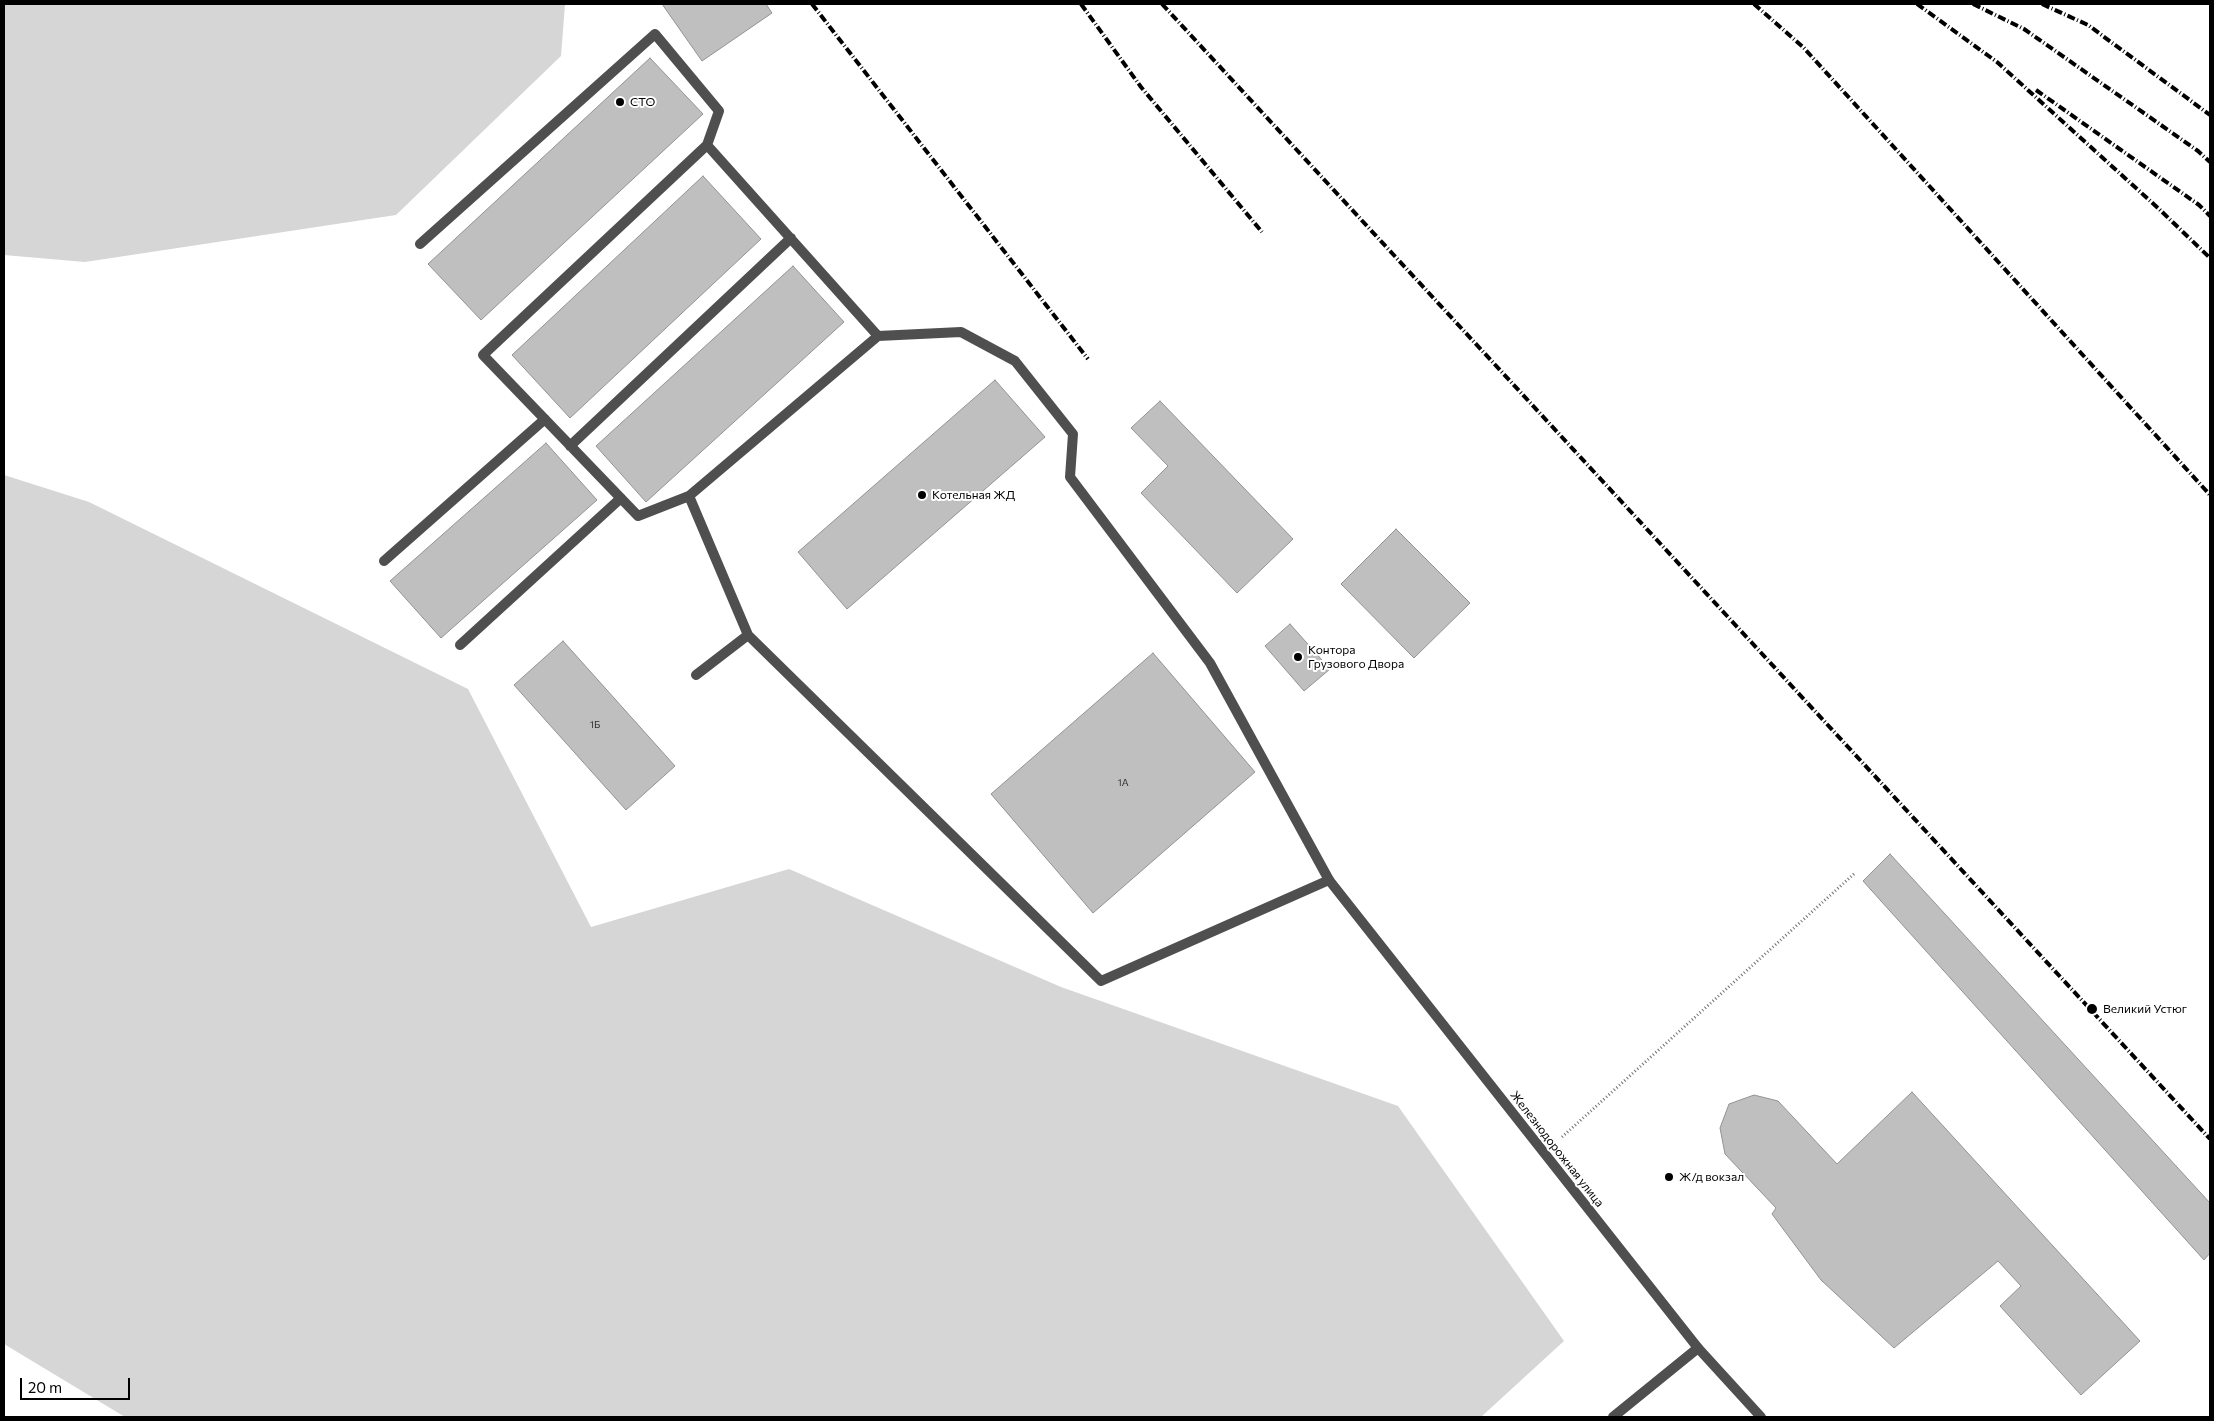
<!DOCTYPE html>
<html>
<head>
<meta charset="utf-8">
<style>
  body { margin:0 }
  #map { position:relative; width:2214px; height:1421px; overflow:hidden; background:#fff; font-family:Commissioner,sans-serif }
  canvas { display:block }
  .frame { position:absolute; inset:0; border:5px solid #000; pointer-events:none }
  .scale { position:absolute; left:20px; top:1378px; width:110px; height:22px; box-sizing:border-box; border:2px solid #000; border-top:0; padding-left:6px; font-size:15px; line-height:18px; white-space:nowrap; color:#000; -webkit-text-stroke:4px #fff; paint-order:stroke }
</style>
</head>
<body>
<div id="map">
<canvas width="2214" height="1421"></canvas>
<div class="frame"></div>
<div class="scale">20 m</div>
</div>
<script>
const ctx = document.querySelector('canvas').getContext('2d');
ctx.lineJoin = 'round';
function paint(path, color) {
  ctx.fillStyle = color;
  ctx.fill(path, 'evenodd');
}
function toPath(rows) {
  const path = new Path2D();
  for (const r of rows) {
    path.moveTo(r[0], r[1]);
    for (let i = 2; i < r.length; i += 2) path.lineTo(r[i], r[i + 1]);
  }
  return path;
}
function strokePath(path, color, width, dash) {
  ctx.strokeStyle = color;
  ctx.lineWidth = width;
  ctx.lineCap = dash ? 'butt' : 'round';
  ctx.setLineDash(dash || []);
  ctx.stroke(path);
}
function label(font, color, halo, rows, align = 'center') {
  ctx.font = font + ' Commissioner,sans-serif';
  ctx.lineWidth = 4;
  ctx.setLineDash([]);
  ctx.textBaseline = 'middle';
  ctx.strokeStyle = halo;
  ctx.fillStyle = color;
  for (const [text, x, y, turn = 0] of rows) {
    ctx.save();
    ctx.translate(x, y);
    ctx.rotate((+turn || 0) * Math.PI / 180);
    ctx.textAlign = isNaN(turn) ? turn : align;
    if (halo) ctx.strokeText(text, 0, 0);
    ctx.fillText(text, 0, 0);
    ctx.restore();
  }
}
paint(toPath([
  [4,4,565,4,561,56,396,215,85,262,4,255],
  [4,475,89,502,468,689,591,927,789,869,1061,987,1398,1106,1564,1341,1481,1417,125,1417,4,1344]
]), '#d6d6d6');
const building = toPath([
  [662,4,766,4,772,13,702,61,662,4],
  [650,58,703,114,481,320,428,264,650,58],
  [703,176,761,239,570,418,512,355,703,176],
  [793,266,844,322,646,502,596,446,793,266],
  [995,380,1045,437,847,609,798,552,995,380],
  [1160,401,1293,539,1237,593,1141,493,1168,466,1131,428,1160,401],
  [546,443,597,500,441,638,390,581,546,443],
  [1396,529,1470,603,1414,658,1341,584,1396,529],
  [1290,624,1330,669,1304,691,1265,646,1290,624],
  [563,641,675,766,626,810,514,685,563,641],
  [1153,653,1255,772,1093,913,991,794,1153,653],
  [1890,854,2210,1203,2210,1253,2204,1260,1863,881,1890,854],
  [1912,1092,2140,1341,2081,1395,2000,1306,2021,1286,1998,1261,1894,1348,1821,1280,1772,1214,1776,1208,1725,1154,1720,1128,1729,1104,1754,1095,1778,1101,1837,1164,1912,1092]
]);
paint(building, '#bfbfbf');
strokePath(building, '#939393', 1);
strokePath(toPath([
  [1562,1137,1855,873]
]), '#717171', 3, [1, 2.5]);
strokePath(toPath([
  [420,244,655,34,719,111,707,145,878,336],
  [570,446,791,238],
  [689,496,638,516,483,355,707,145],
  [384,561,545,419],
  [460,645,621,498],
  [696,675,748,635,1101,981,1329,880,1210,663,1070,477,1073,434,1015,361,961,332,878,336,689,496,748,635],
  [1698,1348,1761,1417]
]), '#4f4f4f', 10);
strokePath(toPath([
  [1329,880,1698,1348,1613,1417]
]), '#4f4f4f', 10);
strokePath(toPath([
  [812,4,1088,359],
  [1081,4,1141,87,1262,232],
  [1162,4,2210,1139],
  [1754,4,1803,47,2210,495],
  [1917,4,1997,62,2158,208,2210,258],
  [1973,4,2024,29,2198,151,2210,162],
  [2042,4,2088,25,2210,115],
  [2036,90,2199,205,2210,216]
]), '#000', 4, [8, 2.5, 1, 2.5]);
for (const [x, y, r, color] of [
  [620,102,5,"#000"],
  [922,495,5,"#000"],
  [1298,657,5,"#000"],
  [2092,1009,6,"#000"],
  [1669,1177,5,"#000"]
]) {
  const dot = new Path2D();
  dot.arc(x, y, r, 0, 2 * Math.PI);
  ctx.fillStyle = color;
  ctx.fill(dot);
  strokePath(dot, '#fff', 2);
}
label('10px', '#303030', null, [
  ["1Б",595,725],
  ["1А",1123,783]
]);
label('12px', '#000', '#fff', [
  ["СТО",630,102],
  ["Котельная ЖД",932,495],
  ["Контора",1308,650],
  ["Грузового Двора",1308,664],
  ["Великий Устюг",2103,1009],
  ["Ж/д вокзал",1679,1177]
], 'left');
label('12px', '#000', '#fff', [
  ["Железнодорожная улица",1557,1149,52]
]);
</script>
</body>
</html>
